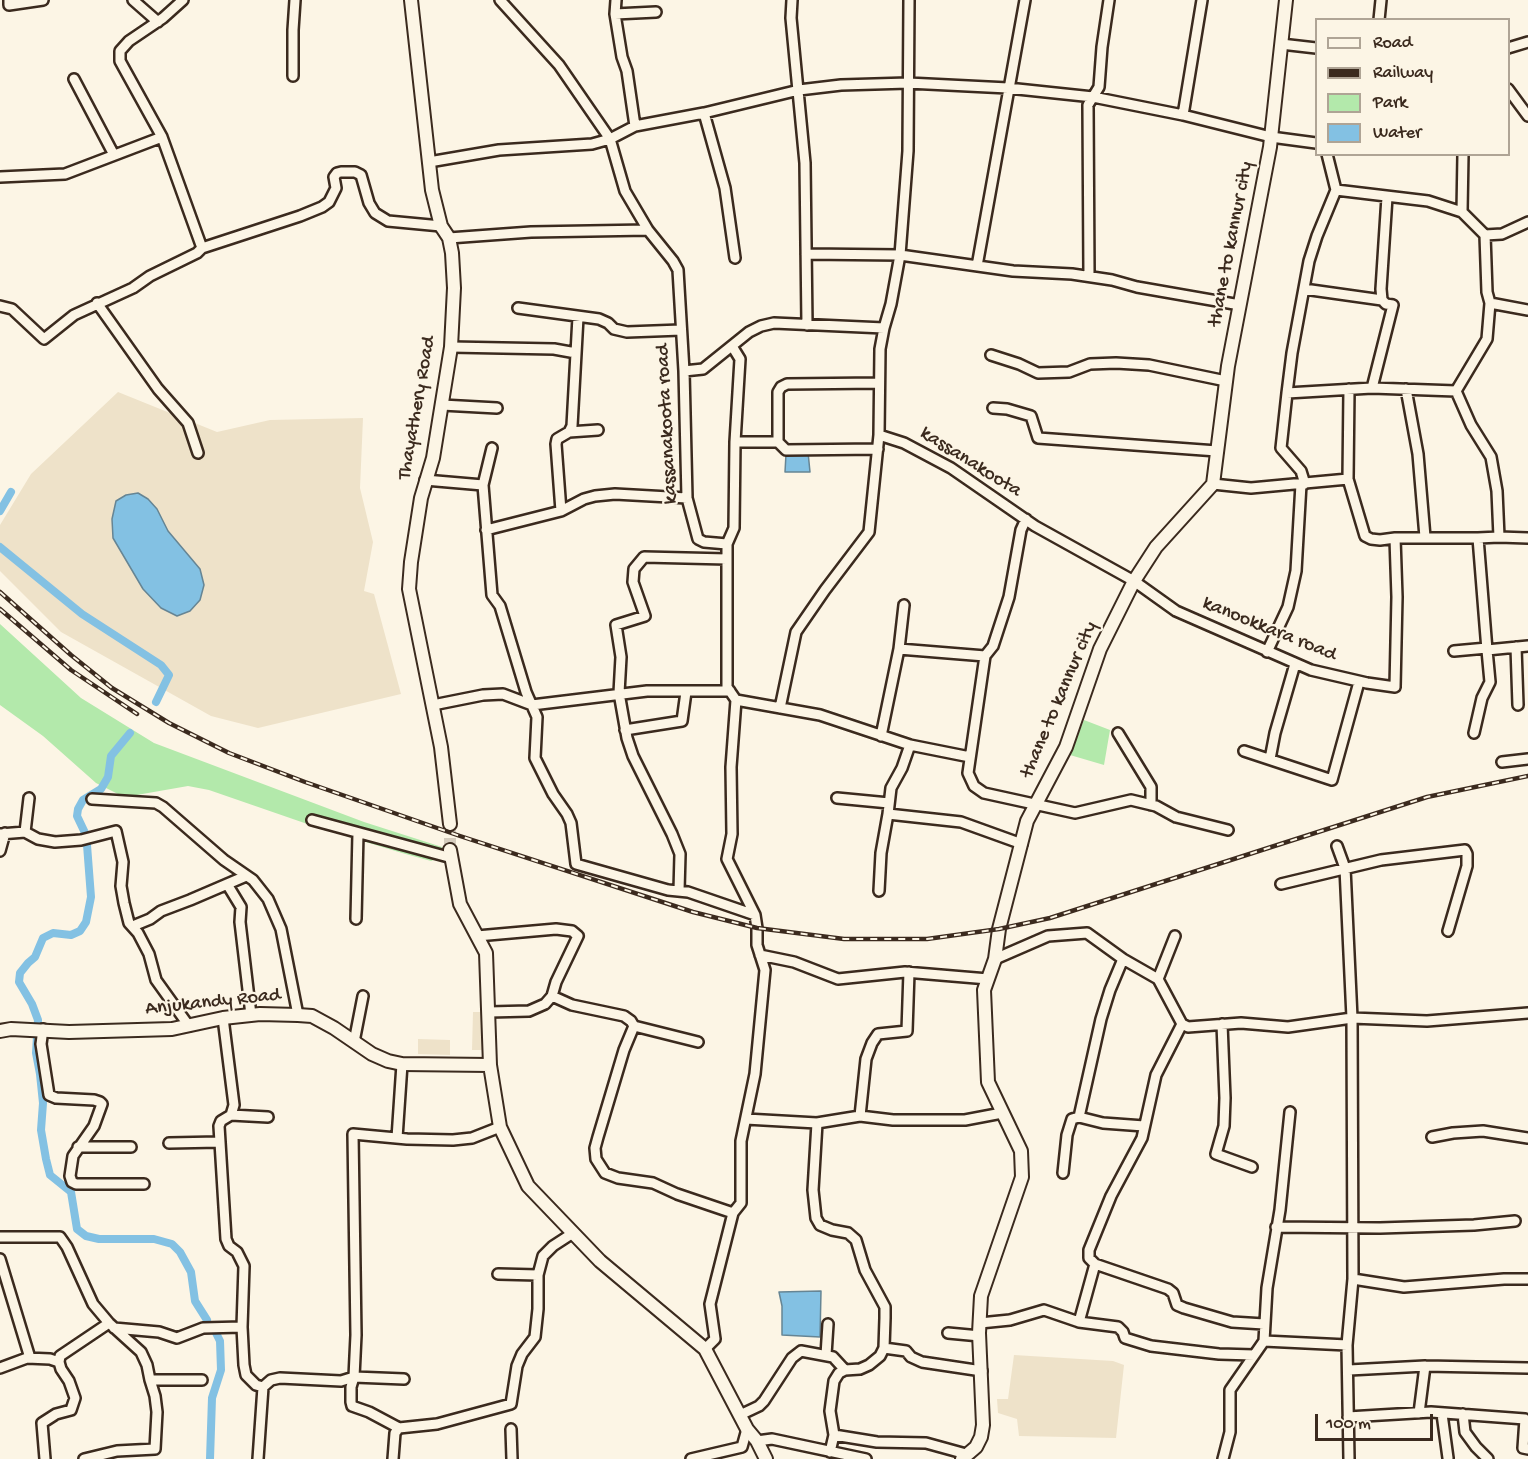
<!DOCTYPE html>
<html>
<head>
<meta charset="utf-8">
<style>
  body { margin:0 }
  #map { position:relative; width:1528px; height:1459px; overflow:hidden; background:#fcf5e5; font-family:"Gochi Hand",sans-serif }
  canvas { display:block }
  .legend { position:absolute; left:1315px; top:18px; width:195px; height:138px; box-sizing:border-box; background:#fcf5e5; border:2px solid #afa495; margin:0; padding:8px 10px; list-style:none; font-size:18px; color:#3b2a1e }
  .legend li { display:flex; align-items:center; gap:12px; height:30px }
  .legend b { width:30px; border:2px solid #afa495 }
  .scale { position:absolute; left:1315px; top:1414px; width:118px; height:27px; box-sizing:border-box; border:3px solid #3b2a1e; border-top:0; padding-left:8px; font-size:18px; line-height:21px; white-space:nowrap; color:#3b2a1e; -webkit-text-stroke:4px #fcf5e5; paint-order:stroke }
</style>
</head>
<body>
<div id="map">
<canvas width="1528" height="1459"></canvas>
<ul class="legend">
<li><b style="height:8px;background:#fcf5e5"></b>Road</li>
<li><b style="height:8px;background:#3b2a1e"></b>Railway</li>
<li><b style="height:16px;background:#b3e9ab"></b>Park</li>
<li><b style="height:16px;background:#83c1e3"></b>Water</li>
</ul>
<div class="scale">100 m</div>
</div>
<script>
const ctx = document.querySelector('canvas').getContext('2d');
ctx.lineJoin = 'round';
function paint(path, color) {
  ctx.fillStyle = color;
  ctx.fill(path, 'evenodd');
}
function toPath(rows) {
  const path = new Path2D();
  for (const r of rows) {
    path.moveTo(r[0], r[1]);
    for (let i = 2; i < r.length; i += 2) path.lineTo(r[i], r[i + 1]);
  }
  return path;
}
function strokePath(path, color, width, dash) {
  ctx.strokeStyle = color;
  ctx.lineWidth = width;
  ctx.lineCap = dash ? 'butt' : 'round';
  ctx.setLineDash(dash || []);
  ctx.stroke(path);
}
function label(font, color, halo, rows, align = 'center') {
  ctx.font = font + ' "Gochi Hand",sans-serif';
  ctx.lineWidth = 4.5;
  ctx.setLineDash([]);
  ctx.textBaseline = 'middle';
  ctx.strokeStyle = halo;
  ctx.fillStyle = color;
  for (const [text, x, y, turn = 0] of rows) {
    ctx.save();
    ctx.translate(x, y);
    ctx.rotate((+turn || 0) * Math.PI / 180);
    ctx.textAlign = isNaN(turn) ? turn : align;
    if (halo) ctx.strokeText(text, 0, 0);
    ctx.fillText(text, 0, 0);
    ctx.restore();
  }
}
paint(toPath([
  [118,392,217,432,270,420,363,418,360,488,373,542,364,591,374,594,401,694,258,728,211,716,61,632,0,571,0,525,31,474],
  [473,1012,486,1012,485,1050,472,1050],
  [418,1039,450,1040,450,1055,418,1054],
  [1014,1355,1113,1361,1124,1365,1116,1438,1019,1436,1017,1419,998,1413,997,1399,1008,1399]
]), '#eee2c9');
paint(toPath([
  [0,624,81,698,154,743,364,822,442,847,439,858,431,861,402,853,316,827,209,790,188,786,131,796,118,794,96,783,43,736,0,705],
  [1084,720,1110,730,1104,765,1070,755]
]), '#b3e9ab');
const water = toPath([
  [808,452,810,472,785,472,786,454,808,452],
  [138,493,148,499,157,509,168,531,200,569,204,585,200,600,190,611,177,616,161,608,143,589,113,538,112,519,116,501,126,495,138,493],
  [821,1291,820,1337,782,1335,782,1306,779,1292,821,1291]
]);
paint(water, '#83c1e3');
strokePath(water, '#668594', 1.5);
strokePath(toPath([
  [0,511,11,492],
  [0,547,82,614,161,665,169,675,156,702],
  [86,835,77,816,78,809,83,800,101,789,108,777,111,756,130,733],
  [87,845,91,897,86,922,80,931,71,935,53,933,43,938,35,957,28,963,20,973,19,982,32,1004,38,1020,36,1053,40,1074,43,1103,41,1130,46,1159,50,1175,71,1192,77,1229,86,1236,99,1239,154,1239,172,1244,180,1252,191,1272,195,1301,207,1320],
  [210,1459,212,1398,221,1370,220,1341,215,1331]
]), '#83c1e3', 8);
strokePath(toPath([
  [450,850,450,824]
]), '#d5ccbd', 12, [12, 6]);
const street = toPath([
  [9,0,9,5,43,0],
  [133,0,158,22],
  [500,0,559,65,610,139,625,191,648,230,673,261,678,270,684,371,687,498,698,539,704,542,727,544,727,687,736,700,820,715,910,745,970,757],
  [616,0,615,14,622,57,627,71,635,126,704,113,799,90,841,85,908,83,1008,88,1093,97,1183,115,1271,137,1316,143],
  [792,0,791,18,805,163,807,325],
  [615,14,656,12],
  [1379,20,1381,0],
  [1281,44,1316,48],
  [1508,48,1528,42],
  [293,76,293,30,295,0],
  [74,79,114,155],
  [1508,89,1528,116],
  [704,113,725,188,735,258],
  [1183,115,1202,0],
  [162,137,202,248],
  [1327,154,1336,190,1428,201,1462,212,1485,235,1502,234,1528,222],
  [429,162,499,150,592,144,610,139,635,126],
  [0,177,65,174,162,137,120,61,120,51,129,41,163,18,183,0],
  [1462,212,1463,154],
  [1485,235,1487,292,1490,303],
  [449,238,531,232,648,230],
  [806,254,900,255,1013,271,1072,274,1112,280,1137,287,1240,305],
  [977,266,1025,0],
  [1089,276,1088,105,1099,87,1102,47,1109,0],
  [1304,289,1382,300],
  [97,303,158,389,188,423,198,453],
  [0,306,12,309,44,339,74,315,133,288,150,276,197,253,202,248,300,216,322,207,329,202,336,188,334,177,337,173,341,172,355,172,361,175,369,203,375,213,388,221,441,226],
  [518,308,599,319,608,323,614,329,627,332,681,330],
  [884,328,880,349,879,435,904,443,951,468,1035,526,1134,581,1176,611,1311,670,1367,683,1395,687,1397,597,1395,538,1478,538,1487,650,1528,646],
  [732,346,740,359,735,442],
  [451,347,554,349,576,353],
  [991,355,1019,364,1038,373,1069,372,1090,364,1116,363,1149,365,1226,381],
  [684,371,703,369,749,332,761,326,774,323,884,328,891,304,900,255,908,151,909,0],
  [1372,388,1393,305,1386,304,1382,300,1381,289,1387,197],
  [1406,389,1418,454,1425,537],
  [1456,391,1471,425,1491,457,1497,491,1499,537,1478,538],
  [1287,393,1372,388,1456,391,1487,339,1490,303,1528,310],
  [442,405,497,408],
  [993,408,1007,409,1031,416,1038,438,1217,451],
  [569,432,598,430],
  [878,449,786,450,778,442,778,392,781,387,787,384,879,383],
  [1348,479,1365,536,1371,539,1380,540,1395,538],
  [425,480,483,485,492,595,500,606,526,692,537,717,535,758,553,794,567,814,571,823,576,864,668,890,688,892,755,915],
  [1213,484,1251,488,1348,479,1349,389],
  [1305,484,1301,471,1281,448,1287,393,1292,353,1309,261,1317,236,1336,190],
  [483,485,492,448],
  [561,511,556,444,557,439,569,432,572,426,578,317],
  [1026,519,1021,530,1009,597,993,646,985,656,968,773,974,786,984,793,1075,813,1131,800,1156,806,1176,817,1228,830],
  [486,530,561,511,584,499,595,496,615,494,687,498],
  [1499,537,1528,538],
  [727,544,734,528,735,442,778,442],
  [1516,647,1518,705],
  [899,649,985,656],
  [1454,651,1487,648],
  [1267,652,1288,607,1296,571,1301,484],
  [433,705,483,695,503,694,532,705,647,691,730,691],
  [780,708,796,632,825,590,869,532,879,435],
  [625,730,682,721,686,692],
  [1118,733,1151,787,1151,805],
  [1474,733,1482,698,1490,682,1487,650],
  [881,736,899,649,904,605],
  [910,745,902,768,891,788,888,814,961,822,1022,844],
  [1244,751,1332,780,1359,682],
  [1270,759,1275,733,1295,664],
  [1502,762,1528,759],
  [837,798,889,803],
  [92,799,156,803,163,807,224,860,253,880,268,899,281,929,298,1015],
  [312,820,452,858],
  [25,832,29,798],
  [0,834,25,832,38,839,55,842,81,840,116,831,123,862,121,886,124,903,129,923,138,933,149,954,156,980,189,1026],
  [1337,846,1345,868,1352,1018,1353,1279,1347,1345,1349,1459],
  [0,851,5,833],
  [227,884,241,907,240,922,251,1015],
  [1281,884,1381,860,1465,850,1467,854,1467,866,1448,931],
  [679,891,680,854,672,834,633,756,627,738,619,693,621,657,616,625,645,616,633,582,634,569,644,557,727,559],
  [879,891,881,853,888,814],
  [356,919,358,833],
  [133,926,150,919,161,911,190,900,246,876],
  [477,936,556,929,572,931,578,936,556,982,552,996,572,1005,624,1016,631,1021,634,1026,624,1050,598,1137,595,1148,596,1159,605,1173,618,1178,653,1183,677,1194,733,1213,710,1304,715,1339,705,1349],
  [760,955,794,962,838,979,905,972,988,979],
  [995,959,1048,936,1087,933,1123,959,1158,979,1182,1024,1188,1027,1241,1023,1288,1027,1352,1018,1427,1021,1528,1013],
  [1158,979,1175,936],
  [489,1012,529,1011,545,1004,552,996],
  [223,1018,234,1105,231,1115],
  [1222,1024,1225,1098,1224,1126,1216,1154,1252,1167],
  [634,1026,698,1042],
  [43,1029,41,1044,49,1095,56,1098,94,1100,100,1102,102,1104,94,1126,73,1156,70,1176,72,1182,76,1184,144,1184],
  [354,1042,363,996],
  [860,1116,866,1059,872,1043,878,1034,907,1031,909,972],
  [1079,1117,1101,1019,1110,990,1123,959],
  [746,1119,817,1123,860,1116,893,1120,965,1120,1002,1113],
  [817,1123,813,1190,816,1218,820,1225,832,1230,848,1233,856,1240,865,1270,885,1307,885,1318,884,1348,880,1356,869,1365,860,1369,845,1370,839,1373,834,1381,830,1411,834,1435,830,1452],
  [1432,1137,1453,1133,1483,1131,1528,1138],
  [397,1138,402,1064],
  [169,1143,219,1142],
  [78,1147,131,1147],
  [1063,1173,1067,1135,1072,1119,1079,1117,1103,1123,1144,1126],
  [733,1213,741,1203,741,1141,755,1074,765,970,757,945,757,928,755,915,727,859,732,834,731,767,736,700],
  [1276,1227,1380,1228,1474,1225,1515,1221],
  [0,1237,60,1237,67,1247,93,1304,109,1323,141,1352,147,1365,150,1380],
  [0,1259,30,1358],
  [1095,1264,1168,1289,1173,1293,1177,1305,1184,1308,1232,1322,1264,1324],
  [498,1274,538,1275],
  [1353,1279,1404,1287,1504,1279,1528,1279],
  [1079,1322,1095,1264,1089,1258,1089,1250,1111,1196,1142,1138,1156,1075,1182,1024],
  [980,1323,1010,1320,1044,1310,1079,1322,1118,1327,1123,1332,1125,1338,1151,1346,1219,1354,1254,1355],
  [114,1328,159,1332,177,1338,203,1328,242,1327],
  [948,1333,980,1336],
  [1264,1341,1267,1288,1280,1210,1290,1112],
  [884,1348,906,1351,911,1357,922,1362,982,1371],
  [826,1355,828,1324],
  [0,1368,27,1358,50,1359,59,1362],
  [1349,1370,1425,1366,1528,1368],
  [263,1387,256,1385,246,1375,244,1365,242,1327,244,1266,237,1252,229,1246,226,1239,219,1126,221,1121,231,1115,268,1117],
  [1419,1413,1425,1366],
  [1442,1414,1448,1458],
  [1463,1414,1465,1432,1476,1447,1488,1459],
  [740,1415,759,1406,764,1401,792,1358,801,1351,833,1357,845,1370],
  [1348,1417,1431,1412,1525,1419,1523,1448,1528,1449],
  [399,1428,369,1412,352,1406,351,1402,351,1387,354,1377,356,1335,353,1134,407,1139,453,1140,472,1138,500,1127],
  [511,1429,512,1459],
  [834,1435,877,1442,926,1443,966,1454],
  [757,1441,772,1439,866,1459],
  [45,1459,42,1423,56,1414,71,1410,75,1398,69,1381,61,1369,59,1362,60,1356,109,1323],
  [84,1459,117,1451,155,1449,157,1412,155,1396,150,1380,202,1380],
  [258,1459,263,1387,271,1380,280,1378,341,1381,354,1377,404,1379],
  [393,1459,395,1433,399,1428,437,1424,511,1404,517,1366,522,1354,535,1337,538,1309,538,1275,543,1256,553,1246,573,1233],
  [691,1459,742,1447,747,1429],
  [1223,1459,1230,1432,1230,1390,1264,1341,1347,1345]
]);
const secondary = toPath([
  [411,0,432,190,441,226,449,238,452,253,454,288,451,347,433,458,421,498,411,562,409,589,441,747,450,824],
  [450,850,460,904,486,953,490,1065,500,1127,528,1186,600,1261,705,1349,747,1429,757,1441,766,1459],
  [0,1031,11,1029,69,1032,172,1029,223,1018,260,1014,298,1015,312,1016,334,1028,372,1054,388,1061,402,1064,490,1065],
  [962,1459,976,1447,981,1437,983,1425,979,1333,981,1296,1022,1177,1021,1151,988,1082,984,990,995,959,999,929,1027,821,1066,747,1100,649,1134,581,1156,547,1213,484,1228,366,1270,147,1286,0]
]);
strokePath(street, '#3b2a1e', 14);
strokePath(secondary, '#3b2a1e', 16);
strokePath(street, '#fcf5e5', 9);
strokePath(secondary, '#fcf5e5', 12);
const rail = toPath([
  [0,592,71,655,112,688,169,723,229,753,305,782,460,836,693,912,757,928,844,939,927,939,999,929,1050,918,1427,797,1528,776],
  [0,609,71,670,137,714]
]);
strokePath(rail, '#3b2a1e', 4.5);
strokePath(rail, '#fcf5e5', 2, [7]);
label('20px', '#3b2a1e', '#fcf5e5', [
  ["thane to kannur city",1232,244,-79],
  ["Thayathery Road",418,408,-80],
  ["kassanakoota road",668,424,-93],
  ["kassanakoota",970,463,32],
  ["kanookkara road",1269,630,22],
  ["thane to kannur city",1060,700,-67],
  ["Anjukandy Road",213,1003,-6]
]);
</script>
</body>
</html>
